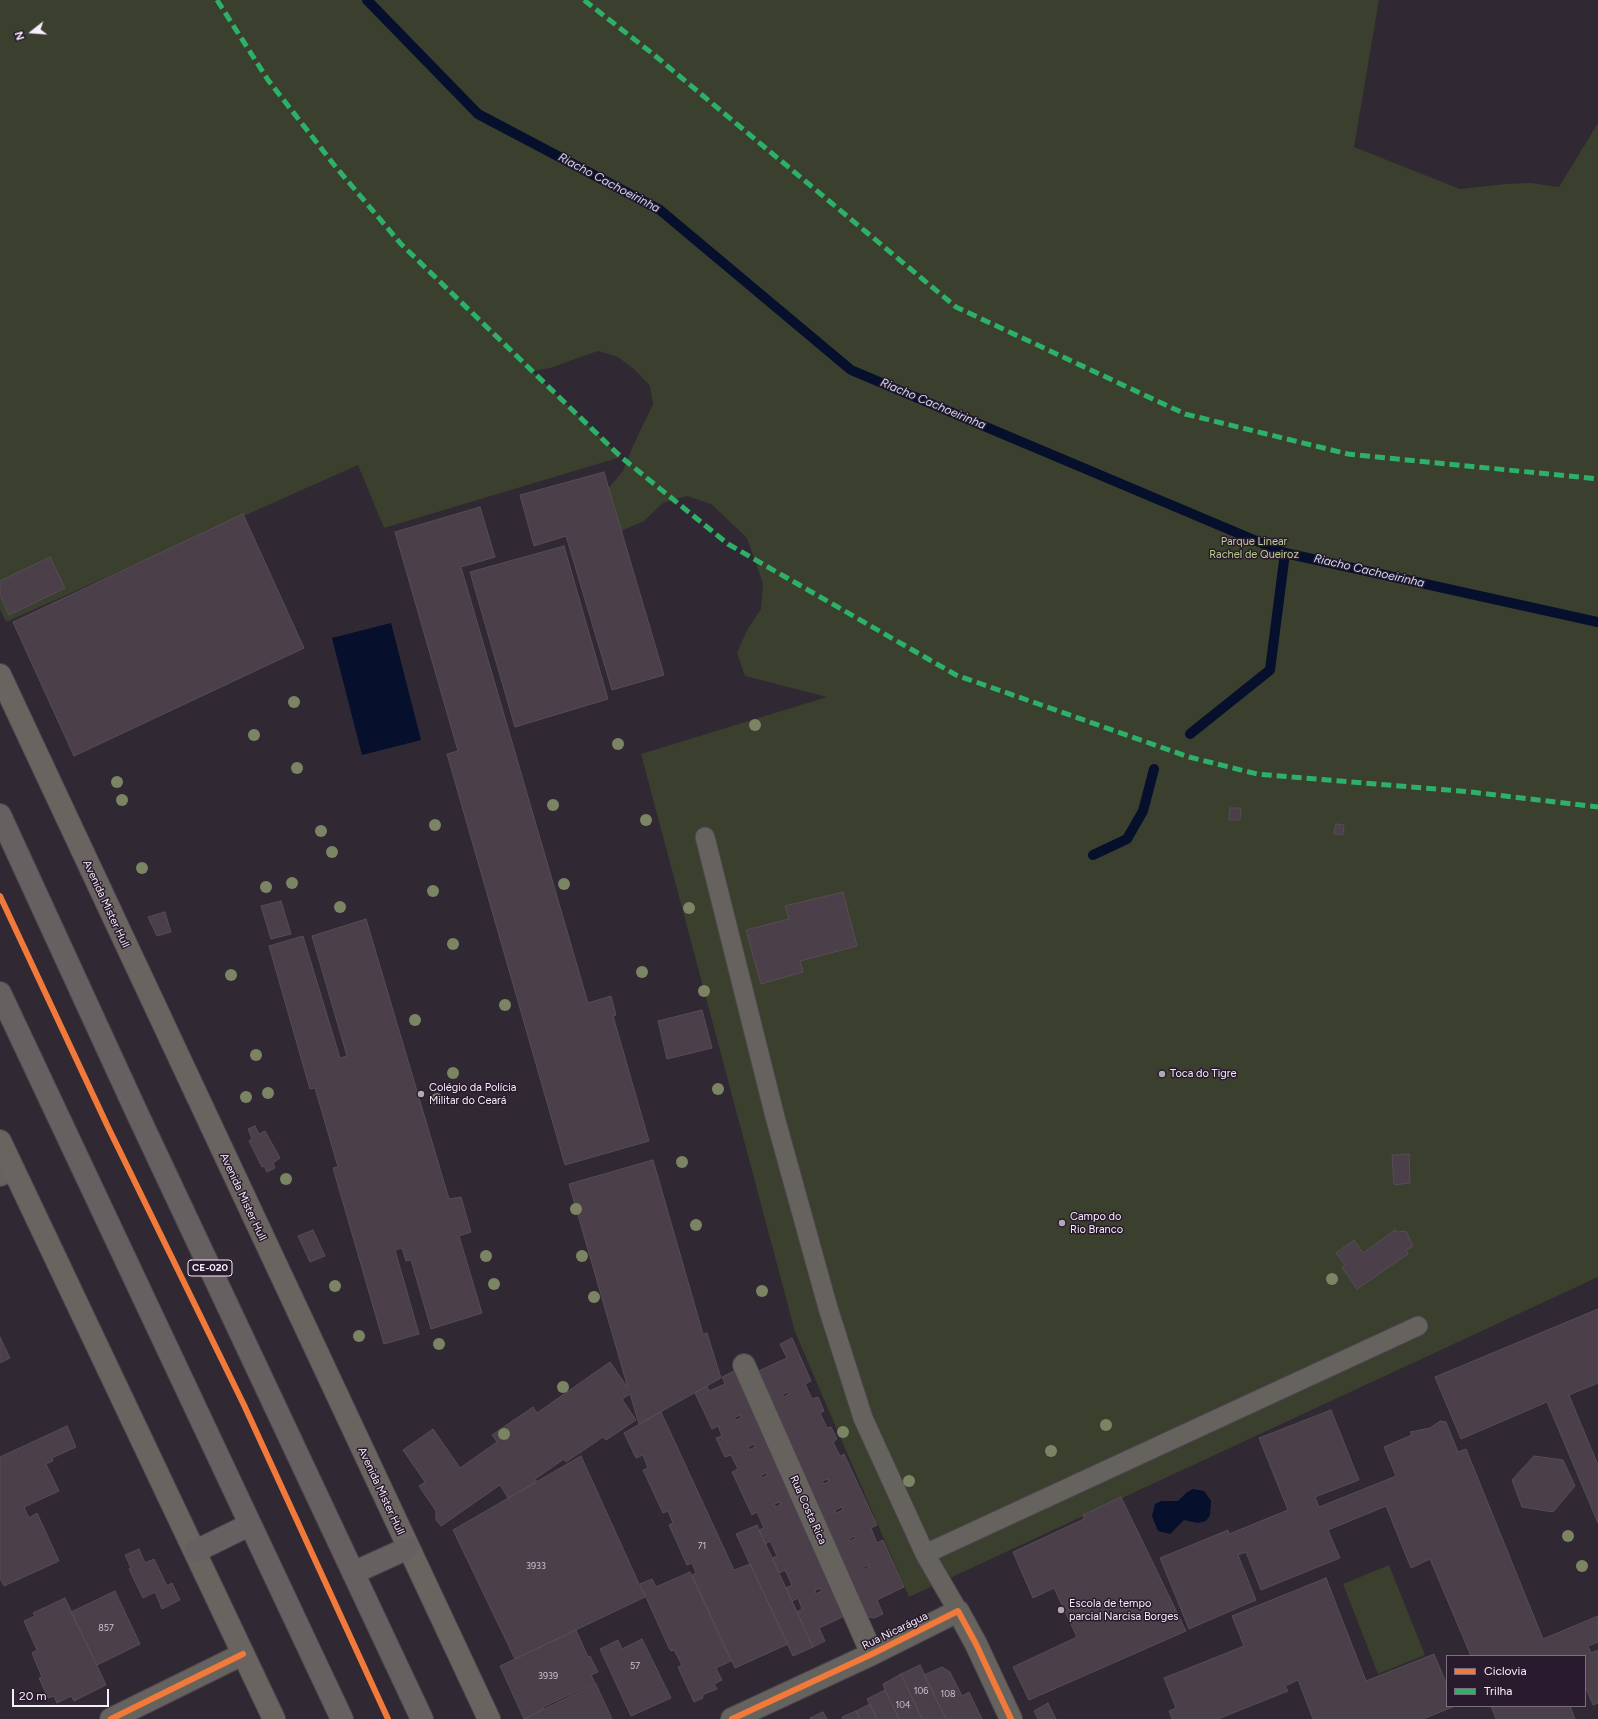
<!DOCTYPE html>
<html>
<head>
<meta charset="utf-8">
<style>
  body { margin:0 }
  #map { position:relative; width:1598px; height:1719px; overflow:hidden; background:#302833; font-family:Figtree,sans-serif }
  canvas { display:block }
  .legend { position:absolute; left:1446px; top:1655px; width:140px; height:52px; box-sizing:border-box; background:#291b2d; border:1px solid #7b6f7f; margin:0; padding:5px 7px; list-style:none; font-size:12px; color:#f7edfa }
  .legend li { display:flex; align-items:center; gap:8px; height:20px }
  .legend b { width:20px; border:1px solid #7b6f7f }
  .north { position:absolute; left:12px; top:12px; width:40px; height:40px; -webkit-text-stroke:3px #291b2d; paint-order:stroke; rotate:253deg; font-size:11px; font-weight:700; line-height:16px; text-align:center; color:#f7edfa }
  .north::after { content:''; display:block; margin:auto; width:14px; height:18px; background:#f7edfa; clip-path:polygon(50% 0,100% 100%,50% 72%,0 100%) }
  .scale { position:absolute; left:12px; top:1689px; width:97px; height:18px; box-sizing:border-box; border:2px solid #f7edfa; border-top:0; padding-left:5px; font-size:12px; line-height:14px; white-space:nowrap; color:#f7edfa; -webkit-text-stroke:3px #291b2d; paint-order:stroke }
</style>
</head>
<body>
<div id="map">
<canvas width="1598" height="1719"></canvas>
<ul class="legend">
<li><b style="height:5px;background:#f17a3a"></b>Ciclovia</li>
<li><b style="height:5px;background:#2db169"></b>Trilha</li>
</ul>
<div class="north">N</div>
<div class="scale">20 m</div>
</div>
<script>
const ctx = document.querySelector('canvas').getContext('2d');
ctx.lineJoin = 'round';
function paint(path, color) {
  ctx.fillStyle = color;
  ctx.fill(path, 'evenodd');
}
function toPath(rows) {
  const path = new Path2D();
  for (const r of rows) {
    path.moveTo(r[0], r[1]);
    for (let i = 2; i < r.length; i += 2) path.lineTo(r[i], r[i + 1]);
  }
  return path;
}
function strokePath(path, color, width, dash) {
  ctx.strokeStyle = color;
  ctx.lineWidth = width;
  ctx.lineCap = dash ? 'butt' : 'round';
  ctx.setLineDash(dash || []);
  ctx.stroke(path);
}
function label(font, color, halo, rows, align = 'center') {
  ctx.font = font + ' Figtree,sans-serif';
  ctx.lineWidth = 3;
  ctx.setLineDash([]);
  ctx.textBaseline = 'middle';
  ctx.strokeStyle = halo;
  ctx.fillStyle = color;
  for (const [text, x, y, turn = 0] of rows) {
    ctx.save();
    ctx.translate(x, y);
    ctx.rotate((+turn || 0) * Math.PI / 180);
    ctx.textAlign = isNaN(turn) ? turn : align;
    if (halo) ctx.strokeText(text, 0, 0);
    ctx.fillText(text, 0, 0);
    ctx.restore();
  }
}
paint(toPath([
  [0,0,1379,0,1354,147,1460,189,1505,184,1531,183,1559,187,1598,123,1598,1277,909,1597,795,1332,641,754,827,697,745,676,737,653,747,630,761,609,763,584,747,538,711,504,687,496,663,503,644,521,621,531,606,491,623,471,632,448,653,404,650,386,635,370,618,357,598,351,550,368,532,371,621,457,384,528,358,465,6,622,0,609],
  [1389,1565,1425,1655,1378,1674,1343,1584]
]), '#3a3f2e');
paint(toPath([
  [391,623,421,740,362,755,332,638],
  [1193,1489,1204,1491,1211,1501,1210,1515,1206,1521,1198,1523,1184,1520,1170,1534,1158,1531,1152,1516,1155,1504,1161,1501,1178,1501,1186,1493]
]), '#060f2c');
strokePath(toPath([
  [367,0,478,114,660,210,851,370,1285,553,1598,622],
  [1190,734,1270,670,1285,553],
  [1093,855,1127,839,1143,811,1154,769]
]), '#060f2c', 10);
const building = toPath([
  [604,472,664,675,612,690,566,536,534,546,520,495,604,472],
  [480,507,495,557,461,567,588,1003,611,996,616,1015,613,1016,649,1141,565,1165,447,754,458,751,395,532,480,507],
  [243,514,304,648,74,756,13,622,243,514],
  [564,546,608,699,515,727,470,572,564,546],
  [50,557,65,588,9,615,0,595,0,581,50,557],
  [1230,808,1241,808,1240,820,1229,820,1230,808],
  [1336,824,1344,825,1343,835,1334,834,1336,824],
  [843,892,857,946,800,961,803,972,761,984,746,930,789,919,785,906,843,892],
  [281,901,291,934,271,939,261,906,281,901],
  [165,912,171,932,157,936,148,917,165,912],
  [366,919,449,1199,461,1197,471,1232,459,1236,482,1313,431,1329,411,1260,406,1261,402,1248,395,1250,419,1334,384,1344,333,1168,338,1167,329,1136,315,1088,310,1089,269,946,303,936,340,1058,347,1056,312,936,366,919],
  [702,1010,712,1048,667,1059,658,1021,702,1010],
  [255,1126,259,1134,265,1131,280,1158,273,1163,275,1168,267,1172,264,1166,262,1167,249,1141,252,1139,248,1129,255,1126],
  [1409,1154,1410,1183,1394,1185,1392,1155,1409,1154],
  [653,1160,703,1334,707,1333,721,1378,639,1424,630,1394,622,1399,636,1420,606,1440,603,1437,566,1462,564,1459,535,1479,537,1482,508,1498,500,1485,441,1526,436,1520,436,1511,419,1486,425,1482,403,1450,433,1429,460,1468,497,1442,492,1435,533,1407,537,1413,610,1362,628,1388,569,1184,653,1160],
  [313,1230,325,1256,310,1262,298,1236,313,1230],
  [1395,1230,1397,1232,1406,1231,1413,1246,1406,1250,1408,1254,1357,1289,1342,1267,1345,1265,1336,1253,1354,1240,1363,1253,1395,1230],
  [1598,1309,1598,1383,1569,1395,1598,1465,1598,1523,1547,1402,1461,1439,1435,1377,1598,1309],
  [0,1337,10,1358,0,1363,0,1337],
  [792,1338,811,1381,805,1384,812,1399,818,1397,824,1411,820,1413,827,1428,831,1427,837,1439,833,1442,840,1456,844,1454,877,1525,871,1528,877,1543,883,1540,904,1587,877,1600,883,1614,874,1618,869,1617,864,1611,754,1373,787,1358,780,1344,792,1338],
  [788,1392,789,1394,784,1397,782,1395,788,1392],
  [828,1479,829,1481,824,1484,822,1481,828,1479],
  [842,1507,843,1510,836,1513,835,1510,842,1507],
  [855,1536,856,1538,850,1541,849,1539,855,1536],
  [868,1565,869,1567,863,1570,862,1568,868,1565],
  [738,1369,849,1614,819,1628,825,1641,813,1647,797,1612,802,1609,798,1598,792,1601,786,1588,792,1585,785,1570,779,1573,772,1558,777,1556,770,1541,765,1544,759,1530,764,1528,757,1512,752,1515,732,1472,738,1469,731,1455,725,1457,716,1438,722,1436,718,1426,712,1429,695,1393,707,1386,709,1391,725,1384,722,1377,738,1369],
  [740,1415,741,1418,736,1420,734,1418,740,1415],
  [754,1444,755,1447,749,1450,748,1447,754,1444],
  [767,1473,768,1475,762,1478,761,1475,767,1473],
  [780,1502,781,1504,776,1507,774,1504,780,1502],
  [821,1588,821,1591,816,1594,815,1590,821,1588],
  [1331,1410,1359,1480,1315,1497,1319,1507,1396,1476,1384,1447,1412,1435,1410,1432,1430,1428,1440,1421,1446,1422,1458,1452,1466,1449,1543,1639,1598,1616,1598,1642,1588,1646,1591,1653,1598,1650,1598,1703,1593,1705,1585,1686,1585,1656,1471,1656,1430,1559,1411,1568,1386,1506,1328,1530,1340,1558,1261,1590,1246,1552,1238,1555,1256,1600,1189,1629,1160,1558,1228,1530,1229,1534,1288,1510,1259,1438,1331,1410],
  [661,1412,733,1568,734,1570,750,1564,788,1644,735,1668,692,1575,696,1573,692,1563,687,1565,669,1525,673,1523,668,1511,663,1513,643,1470,648,1468,643,1455,636,1458,624,1433,661,1412],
  [67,1426,76,1447,52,1458,53,1461,46,1464,59,1491,24,1507,29,1518,37,1513,59,1561,4,1586,0,1578,0,1457,67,1426],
  [581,1456,645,1597,515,1659,453,1530,581,1456],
  [1534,1456,1563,1460,1575,1486,1553,1512,1522,1507,1512,1480,1534,1456],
  [1121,1497,1186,1631,1029,1700,1013,1667,1077,1637,1054,1588,1033,1598,1013,1552,1084,1519,1083,1515,1121,1497],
  [757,1525,813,1647,793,1656,736,1534,757,1525],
  [139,1549,145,1563,154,1559,167,1586,172,1583,180,1600,162,1609,155,1592,143,1598,129,1569,131,1568,125,1555,139,1549],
  [690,1572,731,1661,716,1668,722,1680,714,1684,717,1689,702,1695,703,1698,694,1702,678,1667,682,1665,674,1650,671,1651,669,1648,640,1584,652,1579,656,1587,690,1572],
  [1326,1578,1366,1681,1434,1654,1447,1685,1447,1706,1455,1706,1423,1719,1313,1719,1298,1680,1285,1686,1288,1691,1218,1719,1172,1719,1169,1711,1176,1708,1164,1678,1244,1646,1232,1616,1326,1578],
  [115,1591,140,1644,97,1665,71,1612,115,1591],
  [65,1598,106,1685,74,1701,71,1696,57,1703,54,1696,48,1698,39,1678,42,1677,32,1653,37,1650,24,1621,35,1616,33,1613,65,1598],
  [576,1630,588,1657,590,1656,598,1672,591,1675,595,1683,543,1707,544,1709,524,1719,500,1666,576,1630],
  [642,1639,671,1698,631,1716,600,1649,618,1640,622,1649,642,1639],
  [920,1665,921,1667,946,1719,922,1719,901,1674,920,1665],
  [942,1667,950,1672,962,1696,969,1692,982,1719,946,1719,924,1675,942,1667],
  [901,1674,902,1676,922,1719,899,1719,885,1690,883,1684,901,1674],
  [596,1684,612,1719,525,1719,544,1709,596,1684],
  [885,1690,899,1719,877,1719,867,1699,885,1690],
  [1048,1703,1056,1719,1038,1719,1034,1711,1048,1703],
  [870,1704,877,1719,860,1719,856,1711,870,1704],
  [1491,1706,1570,1706,1575,1719,1496,1719,1491,1706],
  [856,1711,860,1719,843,1719,842,1717,856,1711],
  [823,1712,827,1719,811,1719,810,1718,823,1712]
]);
paint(building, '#4b3f49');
strokePath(building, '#564d55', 1);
const service = toPath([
  [705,837,775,1117,828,1308,863,1418,925,1554,958,1611],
  [925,1554,1418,1326]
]);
const minor = toPath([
  [0,1175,13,1169],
  [744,1365,872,1654],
  [111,1719,243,1654],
  [732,1719,872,1654,958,1611,976,1644,1011,1719]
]);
const secondary = toPath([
  [0,675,489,1719],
  [0,1141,274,1719]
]);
const trunk = toPath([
  [0,815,137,1113,422,1719],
  [0,993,342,1719],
  [196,1551,249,1525],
  [353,1573,408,1548]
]);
strokePath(service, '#4b444e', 21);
strokePath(minor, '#4b444e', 24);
strokePath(secondary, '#4b444e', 24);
strokePath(trunk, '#4b444e', 24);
strokePath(service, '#66625e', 19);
strokePath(minor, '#66625e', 22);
strokePath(secondary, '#6a6461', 22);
strokePath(trunk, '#666060', 22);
strokePath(toPath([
  [217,0,268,80,335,166,401,244,621,457,728,544,956,675,1189,757,1257,774,1471,792,1598,807],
  [584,0,653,54,956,307,1185,414,1348,454,1598,479]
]), '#2db169', 5, [10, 5]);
strokePath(toPath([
  [0,896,108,1127,244,1405,388,1719],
  [111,1719,243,1654],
  [732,1719,872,1654,958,1611,976,1644,1011,1719]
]), '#f17a3a', 6);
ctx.fillStyle = '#7b8564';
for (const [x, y] of [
  [294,702],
  [755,725],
  [254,735],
  [618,744],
  [297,768],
  [117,782],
  [122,800],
  [553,805],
  [646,820],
  [435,825],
  [321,831],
  [332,852],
  [142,868],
  [292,883],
  [564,884],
  [266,887],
  [433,891],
  [340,907],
  [689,908],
  [453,944],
  [642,972],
  [231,975],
  [704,991],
  [505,1005],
  [415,1020],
  [256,1055],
  [453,1073],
  [718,1089],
  [268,1093],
  [246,1097],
  [437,1099],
  [682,1162],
  [286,1179],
  [576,1209],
  [696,1225],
  [486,1256],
  [582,1256],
  [1332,1279],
  [494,1284],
  [335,1286],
  [762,1291],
  [594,1297],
  [359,1336],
  [439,1344],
  [563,1387],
  [1106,1425],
  [843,1432],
  [504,1434],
  [1051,1451],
  [909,1481],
  [1568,1536],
  [1582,1566]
]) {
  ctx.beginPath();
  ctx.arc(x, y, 6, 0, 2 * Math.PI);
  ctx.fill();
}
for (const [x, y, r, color] of [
  [1162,1074,4,"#b1a8b4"],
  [421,1094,4,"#b1a8b4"],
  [1062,1223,4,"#b1a8b4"],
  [1061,1610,4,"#b1a8b4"]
]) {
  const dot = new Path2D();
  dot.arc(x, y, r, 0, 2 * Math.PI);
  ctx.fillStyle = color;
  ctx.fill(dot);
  strokePath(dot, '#291b2d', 1.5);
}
label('9px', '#ccc2ce', null, [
  ["71",702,1546],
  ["3933",536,1566],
  ["857",106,1628],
  ["57",635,1666],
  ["3939",548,1676],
  ["106",921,1691],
  ["108",948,1694],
  ["104",903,1705]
]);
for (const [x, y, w] of [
  [210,1268,44]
]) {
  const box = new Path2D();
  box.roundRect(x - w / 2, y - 8, w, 16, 3);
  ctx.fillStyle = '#291b2d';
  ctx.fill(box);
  strokePath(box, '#f7edfa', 1);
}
label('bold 10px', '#f7edfa', null, [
  ["CE-020",210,1268]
]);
label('11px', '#b8d18d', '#291b2d', [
  ["Parque Linear",1254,542],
  ["Rachel de Queiroz",1254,555]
]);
label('11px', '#f7edfa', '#291b2d', [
  ["Avenida Mister Hull",106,904,65],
  ["Avenida Mister Hull",243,1197,65],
  ["Avenida Mister Hull",381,1491,65],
  ["Rua Costa Rica",808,1510,66],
  ["Rua Nicarágua",895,1631,-26]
]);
label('11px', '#f7edfa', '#291b2d', [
  ["Toca do Tigre",1170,1074],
  ["Colégio da Polícia",429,1088],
  ["Militar do Ceará",429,1101],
  ["Campo do",1070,1217],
  ["Rio Branco",1070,1230],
  ["Escola de tempo",1069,1604],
  ["parcial Narcisa Borges",1069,1617]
], 'left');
label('italic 12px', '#ccdaf3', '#291b2d', [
  ["Riacho Cachoeirinha",609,183,28],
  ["Riacho Cachoeirinha",933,404,23],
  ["Riacho Cachoeirinha",1369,571,13]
]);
</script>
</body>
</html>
